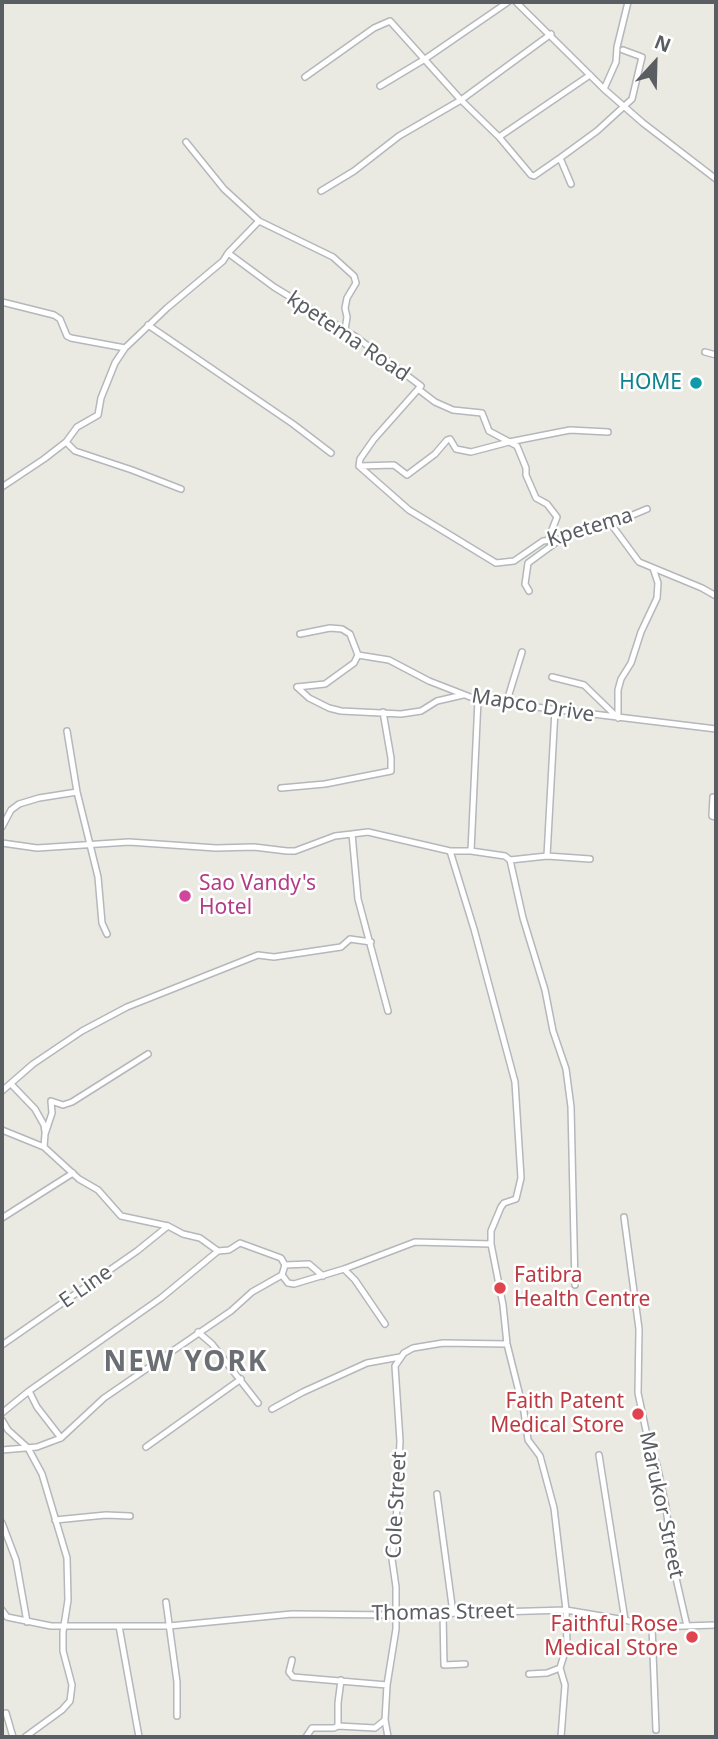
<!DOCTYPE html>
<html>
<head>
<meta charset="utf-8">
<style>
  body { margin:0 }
  #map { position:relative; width:718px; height:1739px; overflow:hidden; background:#ebeae2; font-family:"Noto Sans",sans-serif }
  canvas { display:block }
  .frame { position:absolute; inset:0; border:4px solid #5a5d61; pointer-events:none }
  .north { position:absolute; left:620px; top:28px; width:70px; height:70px; -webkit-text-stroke:5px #fff; paint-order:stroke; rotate:22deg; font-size:19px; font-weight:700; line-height:28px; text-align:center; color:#5a5d61 }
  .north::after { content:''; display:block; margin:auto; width:24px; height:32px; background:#5a5d61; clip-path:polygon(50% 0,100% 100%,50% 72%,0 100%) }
</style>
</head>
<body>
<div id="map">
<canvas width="718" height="1739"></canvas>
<div class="frame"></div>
<div class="north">N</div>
</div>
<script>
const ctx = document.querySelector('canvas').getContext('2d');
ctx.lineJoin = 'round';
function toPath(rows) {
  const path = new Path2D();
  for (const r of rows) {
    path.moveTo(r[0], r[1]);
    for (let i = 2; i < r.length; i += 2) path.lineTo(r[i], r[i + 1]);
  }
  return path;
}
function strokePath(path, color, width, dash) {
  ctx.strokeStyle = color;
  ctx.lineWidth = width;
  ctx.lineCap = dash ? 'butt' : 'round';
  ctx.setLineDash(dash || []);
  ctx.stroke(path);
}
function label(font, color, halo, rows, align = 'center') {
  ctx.font = font + ' "Noto Sans",sans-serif';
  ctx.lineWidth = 5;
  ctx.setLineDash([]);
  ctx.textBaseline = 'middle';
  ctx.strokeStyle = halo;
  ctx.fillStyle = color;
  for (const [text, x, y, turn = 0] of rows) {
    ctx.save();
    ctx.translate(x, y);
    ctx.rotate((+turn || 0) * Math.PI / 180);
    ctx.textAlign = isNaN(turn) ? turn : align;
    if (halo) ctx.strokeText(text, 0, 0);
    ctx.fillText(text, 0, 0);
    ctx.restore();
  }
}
const street = toPath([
  [516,2,604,89,643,123,716,179],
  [305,77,374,28,390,21,461,100,551,34],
  [380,86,425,59,508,2],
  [604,89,616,62,617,47,628,2],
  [499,137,531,175,534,176,560,158,597,131,632,99,642,57,623,50],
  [186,142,224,189,259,221,333,257,354,276,356,283,347,298,345,308,347,317,345,330],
  [560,158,571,184],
  [321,191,354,171,399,136,461,100,499,137,590,75],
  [259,221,228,253,274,287,356,337,421,386,374,439,360,459,359,466,409,510,496,563,514,561,543,541,561,539,611,524,647,509],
  [2,302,54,315,60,319,67,336,71,338,125,348],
  [148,325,293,424,331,453],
  [705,352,716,355],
  [418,389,435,402,453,410,482,413,489,431,517,446,526,468,526,475,536,498,547,504,557,517,548,540],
  [66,442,77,427,98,415,101,398,115,363,125,348,167,308,223,261,228,253],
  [359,466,394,465,407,475,435,454,447,440,450,439,456,449,471,452,509,442,570,430,608,432],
  [2,487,44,459,66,442,75,451,132,470,181,489],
  [611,524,639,562,702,588,716,596],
  [529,591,525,584,528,563,558,541],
  [300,634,330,628,342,629,350,634,358,655],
  [358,655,389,660,429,681,478,700,716,729],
  [552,677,584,685,618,718,618,690,621,679,631,663,641,632,657,598,658,583,653,568],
  [297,687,309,698,329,708,341,711,401,714,421,711,437,701,463,695],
  [297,687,325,684,354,663,358,655],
  [506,704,522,652],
  [67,731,77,792,98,877,102,923,107,934],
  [281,788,325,784,391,771,391,758,383,712],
  [713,797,712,816,716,817],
  [2,827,11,810,19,804,39,798,77,792],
  [2,843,37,848,129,842,216,848,254,847,287,851,295,851,335,836,352,834],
  [450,851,474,929,515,1082,521,1178,516,1199,504,1203,501,1207,491,1231,491,1244],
  [471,851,478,700],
  [547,856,555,710],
  [510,860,547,856,590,859],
  [388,1011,358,899,352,834,368,832,450,851,471,851,505,856,510,860,523,918,545,990,553,1031,566,1069,571,1107,575,1285],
  [11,1084,35,1109,44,1125,45,1132],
  [2,1091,33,1064,82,1031,127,1007,258,955,274,957,341,947,350,939,371,942],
  [2,1130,44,1147,79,1179,98,1190,121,1216,168,1226,183,1234,200,1238,218,1251,229,1250,240,1243,281,1258,285,1265,282,1275,252,1292,231,1311,104,1398,61,1438,37,1447,2,1450],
  [44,1147,45,1134,52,1113,51,1101,63,1105,72,1102,148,1054],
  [624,1217,639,1329,638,1393,648,1440,657,1465,666,1507,673,1565,687,1626],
  [2,1218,73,1173],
  [285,1265,309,1264,323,1276],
  [344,1269,355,1280,385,1324],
  [282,1275,288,1283,294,1284,344,1269,415,1242,491,1244,503,1305,507,1344,524,1412,528,1440,540,1456,554,1508,566,1610,567,1645,560,1668,565,1685,561,1737],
  [198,1332,212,1344,258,1403],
  [2,1345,137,1251,168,1226],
  [29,1391,37,1407,61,1438],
  [272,1409,303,1392,367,1363,400,1357],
  [2,1413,29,1391,161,1298,218,1251],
  [2,1420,8,1430,28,1448,42,1474,67,1558,68,1600,63,1632,63,1651,72,1685,70,1701,62,1710,25,1737],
  [146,1447,241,1379],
  [599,1455,625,1620],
  [437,1494,453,1613],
  [55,1520,106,1515,130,1516],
  [2,1523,16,1560,27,1622],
  [166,1602,177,1682,177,1716],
  [2,1610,7,1617,51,1626,169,1626,292,1614,395,1615,566,1610,625,1620,652,1627,716,1625],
  [443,1613,444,1665,465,1664],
  [119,1626,139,1737],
  [652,1627,656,1730],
  [292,1660,289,1672,293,1677,387,1685],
  [529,1674,547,1673,560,1668],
  [6,1713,13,1737],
  [338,1726,375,1728,385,1720],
  [306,1737,312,1728,334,1728,338,1726,338,1703,341,1680],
  [388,1737,385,1720,387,1685,396,1629,396,1587,392,1559,396,1525,400,1441,395,1366,404,1353,413,1348,443,1343,507,1344]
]);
strokePath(street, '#b4b7bb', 8);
strokePath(street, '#fff', 5);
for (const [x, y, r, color] of [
  [696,383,7,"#0f9aa8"],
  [185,896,7,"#d1479c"],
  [500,1288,7,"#e0444e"],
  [638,1414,7,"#e0444e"],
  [692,1637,7,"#e0444e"]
]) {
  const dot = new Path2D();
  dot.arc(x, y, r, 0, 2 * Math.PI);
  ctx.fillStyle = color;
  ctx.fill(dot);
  strokePath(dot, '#fff', 2.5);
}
label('21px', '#5a5d61', '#fff', [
  ["kpetema Road",348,337,34],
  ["Kpetema",590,528,-17],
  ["Mapco Drive",533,706,9],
  ["E Line",86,1287,-35],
  ["Cole Street",397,1505,-87],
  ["Marukor Street",661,1505,78],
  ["Thomas Street",443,1613,-1]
]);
label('21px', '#0d838f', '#fff', [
  ["HOME",682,383]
], 'right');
label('21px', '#b23c85', '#fff', [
  ["Sao Vandy's",199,884],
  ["Hotel",199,908]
], 'left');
label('21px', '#be3a42', '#fff', [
  ["Fatibra",514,1276,"left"],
  ["Health Centre",514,1300,"left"],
  ["Faith Patent",624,1402],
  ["Medical Store",624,1426],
  ["Faithful Rose",678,1625],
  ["Medical Store",678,1649]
], 'right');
ctx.letterSpacing = '2px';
label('bold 28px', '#6b6f73', '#fff', [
  ["NEW YORK",186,1363]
]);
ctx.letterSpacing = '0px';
</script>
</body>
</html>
